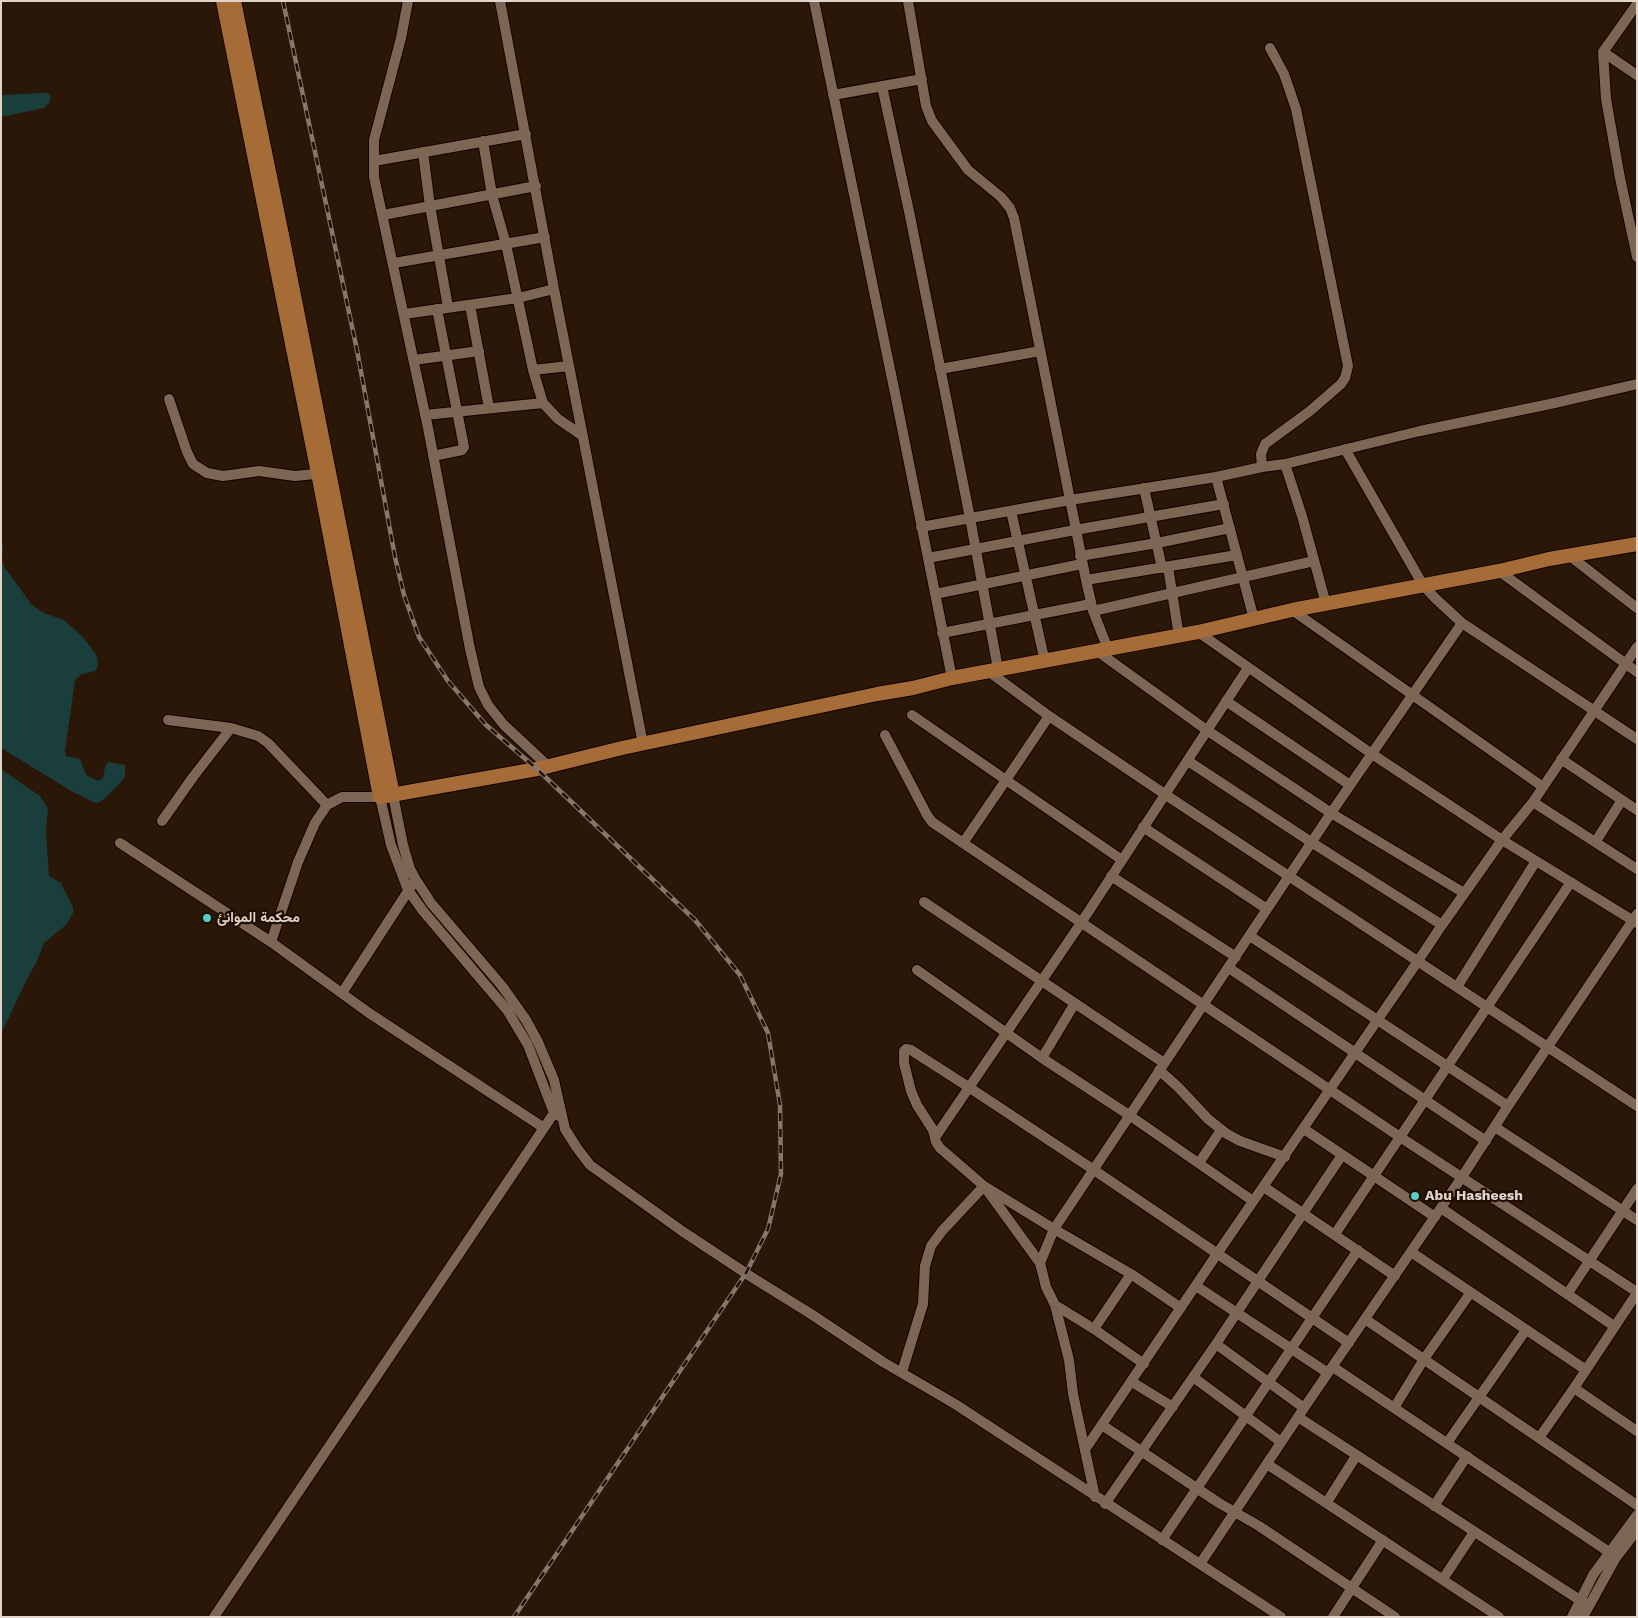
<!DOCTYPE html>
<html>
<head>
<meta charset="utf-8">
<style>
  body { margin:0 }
  #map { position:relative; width:1638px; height:1618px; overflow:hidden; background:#2a1707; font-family:"Work Sans",sans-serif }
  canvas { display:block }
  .frame { position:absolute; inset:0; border:2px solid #e1d4ca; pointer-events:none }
</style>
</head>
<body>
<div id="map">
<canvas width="1638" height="1618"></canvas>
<div class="frame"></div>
</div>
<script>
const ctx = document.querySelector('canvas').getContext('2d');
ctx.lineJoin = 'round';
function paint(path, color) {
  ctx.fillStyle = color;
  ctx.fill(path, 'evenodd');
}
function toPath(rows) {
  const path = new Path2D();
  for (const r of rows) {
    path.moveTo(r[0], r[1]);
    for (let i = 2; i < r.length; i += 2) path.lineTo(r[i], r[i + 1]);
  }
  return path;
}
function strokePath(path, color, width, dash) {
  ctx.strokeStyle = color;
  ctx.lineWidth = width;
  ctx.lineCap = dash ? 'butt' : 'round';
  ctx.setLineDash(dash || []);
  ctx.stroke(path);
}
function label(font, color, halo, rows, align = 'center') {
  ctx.font = font + ' "Work Sans",Vazirmatn,sans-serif';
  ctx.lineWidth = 4.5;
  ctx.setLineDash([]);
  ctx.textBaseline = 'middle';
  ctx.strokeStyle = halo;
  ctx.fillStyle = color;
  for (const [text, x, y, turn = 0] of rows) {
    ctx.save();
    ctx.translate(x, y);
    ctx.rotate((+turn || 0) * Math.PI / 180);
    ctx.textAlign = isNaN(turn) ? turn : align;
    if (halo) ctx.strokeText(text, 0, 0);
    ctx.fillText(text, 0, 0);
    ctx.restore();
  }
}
paint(toPath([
  [44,93,48,93,51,96,49,103,44,108,1,117,1,95],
  [1,541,3,546,2,560,5,568,32,605,44,613,64,620,84,638,97,656,98,665,95,671,82,674,75,680,65,751,66,756,80,759,86,775,96,780,101,780,103,778,105,767,108,762,125,765,125,777,120,783,103,800,98,803,95,803,73,792,1,748],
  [1,769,40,796,48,809,46,830,49,876,61,883,73,907,73,913,66,925,44,943,37,961,26,981,1,1034]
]), '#1a3e3c');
const minor = toPath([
  [408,1,401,38,374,140,374,177,428,428,470,649,479,687,488,705,504,725,548,766],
  [500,1,554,289,643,744],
  [814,1,896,398,952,678],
  [908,1,926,106,932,121,968,170,1001,197,1010,208,1014,218,1086,580,1093,611,1108,649],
  [1637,4,1603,52,1637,75],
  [1603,52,1606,99,1620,178,1637,257],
  [882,86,910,216,970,518,998,669],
  [833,95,922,79],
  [483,141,492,195,506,244,533,370,543,403,558,419,583,436],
  [423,152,430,206,448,307],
  [374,161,526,134],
  [383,215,536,186],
  [394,263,545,237],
  [470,305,489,408],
  [404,314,518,298,554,289],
  [414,360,479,351],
  [940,369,1040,351],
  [533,370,569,366],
  [169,399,187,452,193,464,207,473,223,476,259,471,295,476,325,473],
  [425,415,543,403],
  [1345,449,1423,585,1435,598,1462,623,1637,739],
  [433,456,462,450,464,447,437,309],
  [1285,464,1302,516,1326,604],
  [1262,467,1261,454,1265,444,1310,411,1341,384,1345,378,1348,366,1296,109,1284,74,1270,48],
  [1216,477,1254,619],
  [1144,488,1162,568],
  [1011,511,1045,662],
  [921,527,1070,500,1216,477,1262,467,1285,464,1420,431,1550,404,1637,384],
  [1080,556,1157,543,1230,528],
  [1570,556,1637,608],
  [928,558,1075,530,1224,504],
  [1168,567,1179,636],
  [1499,571,1637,672],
  [1086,580,1237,555],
  [935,594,1082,564],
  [1292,610,1543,787],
  [1093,611,1314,561],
  [1198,632,1372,754,1502,840,1637,923],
  [942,633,1091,604],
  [1097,651,1208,731,1331,813,1464,893],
  [988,671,1049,716,1166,795,1637,1106],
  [1226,701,1350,785],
  [912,715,1006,780,963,843,1400,1137,1637,1292],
  [1049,716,1006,780,1122,860],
  [168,720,231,728,258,736,268,743,327,805],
  [885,735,927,815,932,822,963,843],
  [1561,759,1637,810],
  [1188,761,1311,842,1442,925],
  [393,795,403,845,410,869,416,880,431,903,502,986,526,1020,538,1042,554,1080,565,1129,577,1148,590,1165,682,1231,753,1278,811,1314,883,1362,955,1404,1281,1617],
  [1533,802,1637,869],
  [162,821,193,777,231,728],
  [1143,827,1267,909],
  [1596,841,1622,800],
  [120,843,271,942],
  [1111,876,1236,957],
  [924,902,1164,1063],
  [1250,936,1508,1106],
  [1229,968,1486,1141],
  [917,970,1042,1058,1129,1115,1253,1201],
  [1457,987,1536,861],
  [342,993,412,885],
  [1042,1058,1075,1003],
  [1159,1070,1178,1087,1208,1119,1227,1134,1240,1141,1285,1157],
  [1495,1127,1637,1220],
  [544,1128,369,1013,271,942,298,862,315,823,327,805,342,797,380,797,391,845,408,890,423,911,507,1010,528,1045,554,1113,561,1117],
  [1304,1129,1435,1217],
  [936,1136,1081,923,1248,668],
  [1199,1163,1221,1130],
  [1264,1187,1395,1276],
  [1441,1208,1614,1326],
  [1335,1234,1571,882],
  [1411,1252,1586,1370,1574,1388],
  [1196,1286,1328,1373],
  [1568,1293,1637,1189],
  [1055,1305,1094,1329,1144,1364],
  [1181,1308,1131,1274,1054,1229,1331,813,1462,623],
  [1365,1319,1637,1505],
  [1094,1329,1131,1274],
  [1216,1344,1304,1408],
  [1333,1367,1609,1552],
  [1586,1370,1637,1293],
  [902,1372,923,1304,925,1266,931,1246,942,1231,984,1186,1040,1263],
  [1193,1377,1281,1442],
  [1132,1382,1173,1407],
  [1394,1408,1424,1359,1471,1292],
  [1298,1417,1589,1606],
  [1102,1425,1219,1503,1259,1526,1395,1617],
  [1539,1438,1574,1388,1637,1431],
  [1447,1443,1526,1330],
  [1086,1448,1217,1254,1418,961,1442,925,1502,840,1533,802,1637,647],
  [1267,1464,1499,1617],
  [1095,1497,1073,1394,1069,1360,1055,1305,1046,1287,1040,1263,1054,1229,984,1186,940,1148,936,1142,933,1130,917,1105,911,1091,904,1063,904,1051,906,1049,911,1050,970,1088,1094,1170,1349,1343],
  [1327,1502,1356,1456],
  [1105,1504,1216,1344,1342,1155],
  [1434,1506,1467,1456],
  [1162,1540,1358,1250],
  [1200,1564,1304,1408,1462,1177,1508,1106,1637,914],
  [1443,1579,1474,1532],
  [214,1617,554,1113],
  [1333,1617,1383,1540],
  [1572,1617,1593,1575,1637,1515],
  [1583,1617,1615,1559,1637,1530]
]);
const major = toPath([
  [223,1,318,473,380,797,537,769,622,748,877,694,913,688,952,678,1198,632,1292,610,1499,571,1549,559,1637,544],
  [234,1,282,235,393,795]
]);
strokePath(minor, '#120300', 12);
strokePath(major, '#120300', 16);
strokePath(minor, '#7d6654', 10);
strokePath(major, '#a56c38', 14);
const rail = toPath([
  [283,1,357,350,395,557,404,595,419,637,448,681,486,725,537,769,695,920,740,975,768,1033,780,1105,781,1174,768,1229,746,1273,514,1617]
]);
strokePath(rail, '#87776a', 4.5);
strokePath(rail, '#200e01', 2.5, [8]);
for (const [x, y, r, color] of [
  [207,918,5,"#54cdc8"],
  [1415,1196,5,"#54cdc8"]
]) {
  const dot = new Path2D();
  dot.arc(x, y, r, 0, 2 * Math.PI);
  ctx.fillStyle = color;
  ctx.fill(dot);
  strokePath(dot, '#200e01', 2);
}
label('bold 14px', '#e1d4ca', '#200e01', [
  ["محكمة الموانئ",217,918],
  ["Abu Hasheesh",1425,1196]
], 'left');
</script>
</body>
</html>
